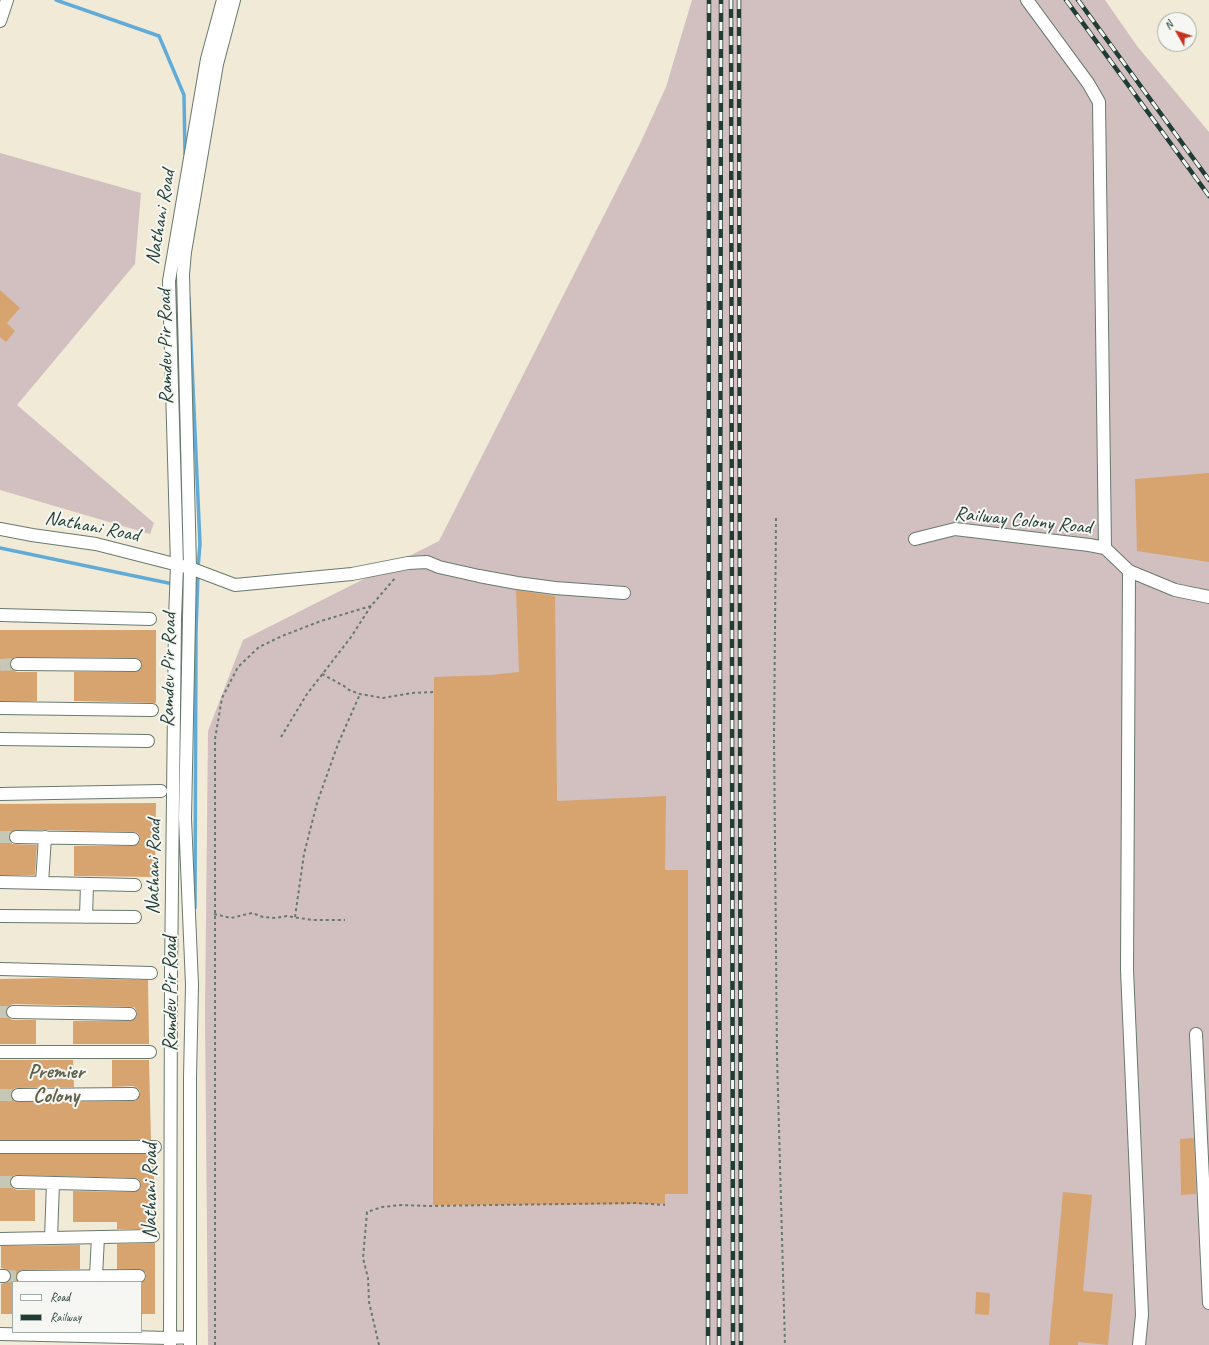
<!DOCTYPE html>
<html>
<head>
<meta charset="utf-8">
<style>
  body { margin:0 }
  #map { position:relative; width:1209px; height:1345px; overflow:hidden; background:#f1ead7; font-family:Caveat,sans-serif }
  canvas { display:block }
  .legend { position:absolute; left:12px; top:1281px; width:130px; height:52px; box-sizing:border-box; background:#f6f6f2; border:1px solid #a0aca6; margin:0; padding:5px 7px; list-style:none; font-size:12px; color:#1f3d34 }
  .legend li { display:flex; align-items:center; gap:8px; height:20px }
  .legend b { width:20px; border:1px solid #a0aca6 }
  .north { position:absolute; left:1157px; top:12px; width:40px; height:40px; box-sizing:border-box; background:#f6f6f2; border:1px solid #a0aca6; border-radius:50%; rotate:309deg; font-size:11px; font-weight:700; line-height:16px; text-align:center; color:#1f3d34 }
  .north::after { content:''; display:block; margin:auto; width:14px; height:18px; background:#c8321e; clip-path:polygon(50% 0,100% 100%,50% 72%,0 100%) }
</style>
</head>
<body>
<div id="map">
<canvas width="1209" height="1345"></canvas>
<ul class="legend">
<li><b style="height:5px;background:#fff"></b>Road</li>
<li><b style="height:5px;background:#1f3d34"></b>Railway</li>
</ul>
<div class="north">N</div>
</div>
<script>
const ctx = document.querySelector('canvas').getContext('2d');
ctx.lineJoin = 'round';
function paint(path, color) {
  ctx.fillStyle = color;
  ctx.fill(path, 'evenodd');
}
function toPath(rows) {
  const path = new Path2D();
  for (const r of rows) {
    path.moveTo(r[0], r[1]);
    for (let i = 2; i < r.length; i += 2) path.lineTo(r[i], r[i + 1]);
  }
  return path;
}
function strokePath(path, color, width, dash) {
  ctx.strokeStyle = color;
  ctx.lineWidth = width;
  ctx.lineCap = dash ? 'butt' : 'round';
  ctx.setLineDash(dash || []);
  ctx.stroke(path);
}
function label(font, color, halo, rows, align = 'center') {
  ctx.font = font + ' Caveat,sans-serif';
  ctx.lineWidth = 4;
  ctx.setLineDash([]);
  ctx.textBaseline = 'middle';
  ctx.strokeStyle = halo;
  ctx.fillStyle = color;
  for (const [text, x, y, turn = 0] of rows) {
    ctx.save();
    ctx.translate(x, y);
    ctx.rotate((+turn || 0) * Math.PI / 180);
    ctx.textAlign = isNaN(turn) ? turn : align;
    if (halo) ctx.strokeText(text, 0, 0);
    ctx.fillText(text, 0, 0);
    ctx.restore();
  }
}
paint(toPath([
  [692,0,1105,0,1137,46,1209,132,1209,1345,208,1345,205,1014,208,731,243,640,439,541,639,146,666,87],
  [0,153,141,193,135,264,17,405,154,523,150,534,0,490]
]), '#d2bfc0');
strokePath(toPath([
  [56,0,159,36,184,95,185,154],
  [189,298,200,544,198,568],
  [0,548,173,584],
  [195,908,196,632,198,574]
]), '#60abd8', 3.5);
paint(toPath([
  [0,290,20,308,7,323,15,331,6,342,0,337],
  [1209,473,1209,562,1137,551,1135,479],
  [516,590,555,596,557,801,666,796,665,870,688,870,688,1194,665,1194,665,1204,433,1205,434,677,491,675,519,672],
  [0,630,156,630,156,703,74,701,74,672,135,672,141,669,142,665,139,659,135,658,14,657,10,664,13,670,17,672,37,672,37,701,0,701],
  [156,803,155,877,74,876,74,846,133,846,139,843,140,840,139,835,136,832,45,830,16,830,10,833,9,836,10,841,12,844,37,845,35,875,0,875,0,804],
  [55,978,148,980,149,1044,73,1044,73,1021,130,1021,136,1018,137,1015,136,1010,134,1007,13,1004,9,1006,6,1008,6,1015,9,1018,13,1020,36,1020,36,1044,0,1044,0,979],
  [0,1060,73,1060,74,1087,15,1088,12,1091,11,1095,14,1101,18,1102,136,1101,140,1094,140,1091,137,1088,133,1086,112,1087,112,1060,149,1060,151,1140,0,1140],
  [1194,1138,1196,1194,1181,1195,1180,1139],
  [0,1154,154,1154,154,1229,117,1229,117,1222,73,1222,73,1191,134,1192,140,1189,141,1185,138,1179,134,1178,14,1175,10,1181,13,1188,17,1190,35,1190,35,1221,0,1221],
  [1063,1192,1092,1195,1083,1291,1113,1294,1108,1345,1078,1342,1078,1345,1049,1345],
  [155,1243,155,1314,141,1314,141,1283,146,1279,146,1273,139,1269,117,1269,117,1244],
  [80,1245,80,1269,23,1270,19,1271,16,1277,18,1282,13,1282,13,1314,1,1314,1,1284,8,1282,11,1276,11,1273,8,1270,1,1268,1,1246],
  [976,1292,990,1293,989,1315,975,1314]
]), '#d7a470');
strokePath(toPath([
  [0,665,17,664],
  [0,837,16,837],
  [0,1012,13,1012],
  [0,1095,18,1095],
  [0,1182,17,1182],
  [4,1276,23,1277]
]), '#c7c7b6', 12, [12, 6]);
const minor = toPath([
  [1027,0,1088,83,1099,102,1105,548,1129,571,1127,970,1142,1315,1139,1345],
  [0,21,7,0],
  [0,529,32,535,96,544,190,568,235,585,352,574,408,563,427,562,439,567,479,576,517,583,555,588,624,593],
  [915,539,955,529,1089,545,1105,548],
  [1129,571,1175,590,1209,597],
  [0,615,150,619],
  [17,664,135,665],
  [0,708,152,710],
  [0,739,148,741],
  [0,794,161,791],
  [16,837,133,839],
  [0,882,135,885],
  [42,883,45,837],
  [0,916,135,917],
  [86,917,87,884],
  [0,969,151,973],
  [13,1012,130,1014],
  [1196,1034,1209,1303],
  [0,1052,150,1052],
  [18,1095,133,1094],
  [0,1147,155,1147],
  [17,1182,134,1185],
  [51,1238,53,1183],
  [0,1239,153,1236],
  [0,1276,4,1276],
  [96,1276,98,1237],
  [23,1277,139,1276],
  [0,1334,169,1338,190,1337],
  [170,1345,171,974,175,619,177,565,169,281,207,59,223,0],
  [190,1345,190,1077,192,985,185,818,190,568,183,274,185,252,217,64,234,0]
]);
strokePath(minor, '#687a6d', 14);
strokePath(toPath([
  [776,518,774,737,777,1057,785,1345],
  [322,674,344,686,349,690,360,694,383,698,412,693,435,692],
  [281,737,307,694,351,637,371,606,395,578],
  [214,914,231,918,252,913,263,917,276,918,287,916,312,920,345,920],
  [295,917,304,854,317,803,338,744,360,694],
  [215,1345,215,739,222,698,238,667,259,647,282,636,321,621,371,606],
  [379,1345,369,1302,368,1278,363,1258,367,1212,382,1207,401,1205,428,1206,636,1203,665,1205]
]), '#687a6d', 2, [3, 3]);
strokePath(minor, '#fff', 12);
const rail = toPath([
  [731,0,733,1345],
  [739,0,741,1345],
  [1066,0,1209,196],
  [1078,0,1209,180],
  [708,1345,709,0],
  [719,1345,721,0]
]);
strokePath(rail, '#1f3d34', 4.5);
strokePath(rail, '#f6f6f2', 3, [9]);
label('20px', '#1f3d34', '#f6f6f2', [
  ["Nathani Road",161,217,-80],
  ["Ramdev Pir Road",166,347,-91],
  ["Railway Colony Road",1023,521,6],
  ["Nathani Road",92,527,11],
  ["Ramdev Pir Road",169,670,-89],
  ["Nathani Road",154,867,-89],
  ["Ramdev Pir Road",171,994,-90],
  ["Nathani Road",151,1191,-90]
]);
label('bold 21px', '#5f6149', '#f6f6f2', [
  ["Premier",56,1072],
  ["Colony",56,1096]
]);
</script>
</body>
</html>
